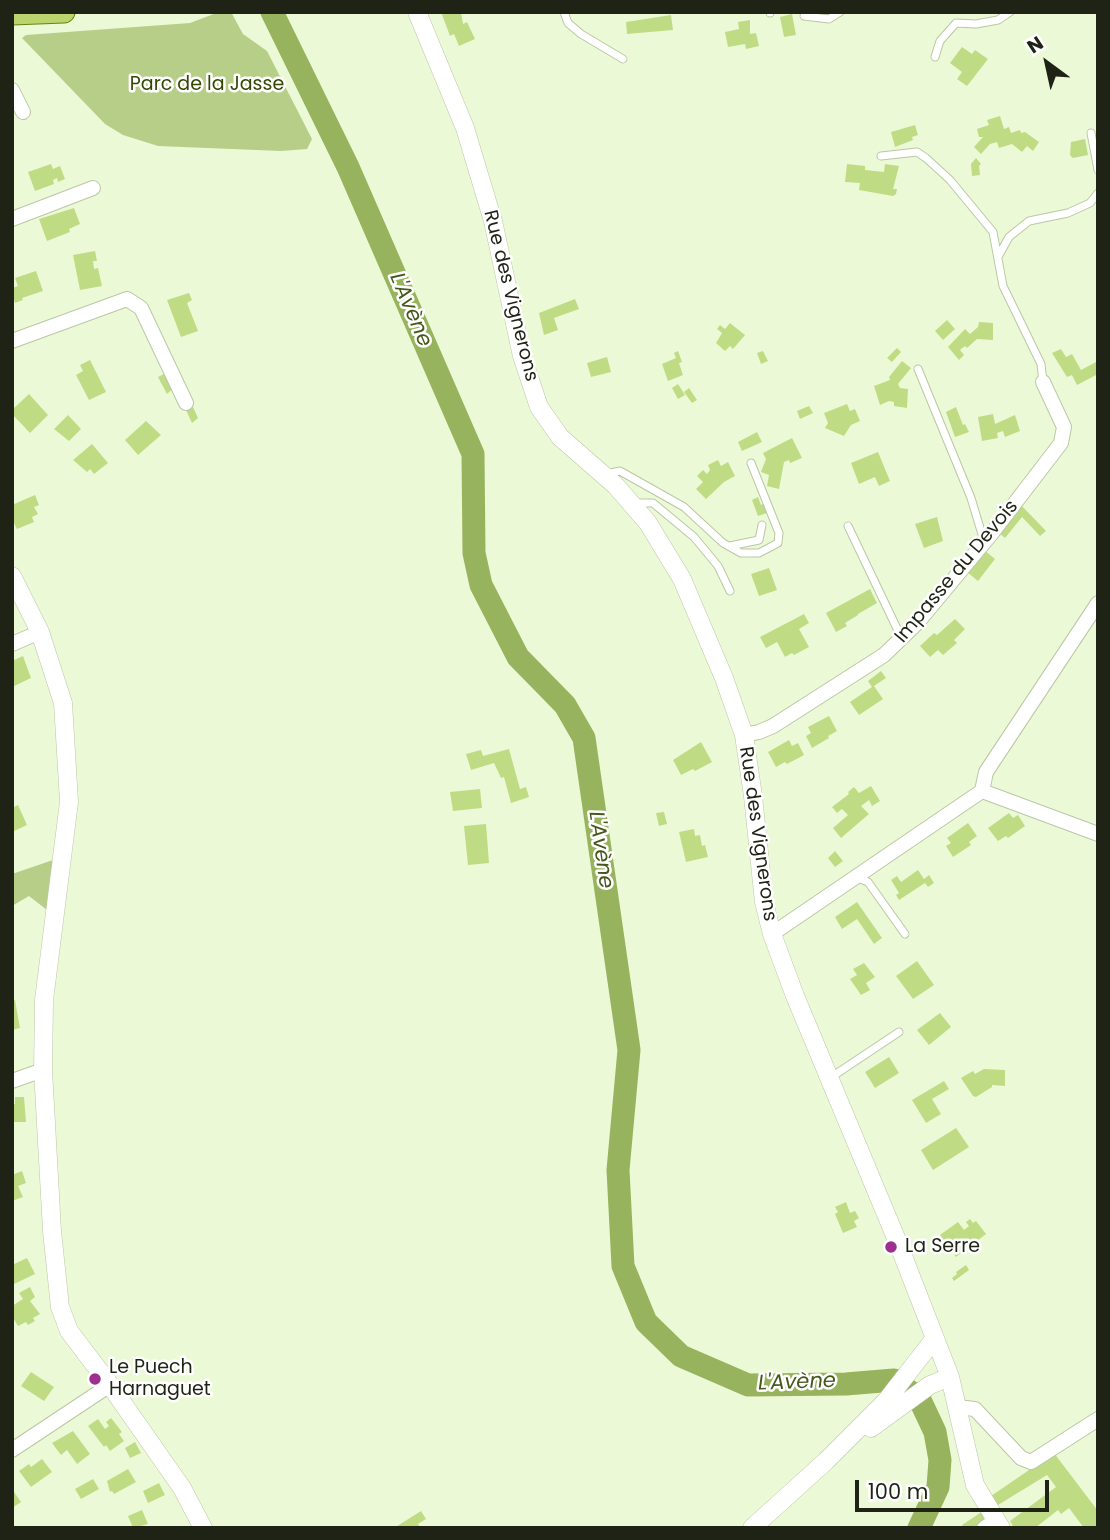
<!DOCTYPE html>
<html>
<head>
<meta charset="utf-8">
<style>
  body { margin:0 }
  #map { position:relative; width:1110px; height:1540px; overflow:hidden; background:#ecf9d6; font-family:Poppins,sans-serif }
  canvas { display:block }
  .frame { position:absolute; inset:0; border:14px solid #1f2316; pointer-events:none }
  .north { position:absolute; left:1012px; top:28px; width:70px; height:70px; -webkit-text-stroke:5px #fff; paint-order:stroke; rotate:327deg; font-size:19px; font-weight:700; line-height:28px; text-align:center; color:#1f2316 }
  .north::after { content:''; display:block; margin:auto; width:24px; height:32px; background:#1f2316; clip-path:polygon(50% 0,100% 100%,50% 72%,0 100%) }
  .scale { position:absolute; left:855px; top:1480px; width:194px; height:32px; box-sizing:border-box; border:4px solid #1f2316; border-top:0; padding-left:9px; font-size:21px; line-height:24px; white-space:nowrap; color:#1f2316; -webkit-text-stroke:5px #fff; paint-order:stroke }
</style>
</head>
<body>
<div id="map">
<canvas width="1110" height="1540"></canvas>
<div class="frame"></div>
<div class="north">N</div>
<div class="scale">100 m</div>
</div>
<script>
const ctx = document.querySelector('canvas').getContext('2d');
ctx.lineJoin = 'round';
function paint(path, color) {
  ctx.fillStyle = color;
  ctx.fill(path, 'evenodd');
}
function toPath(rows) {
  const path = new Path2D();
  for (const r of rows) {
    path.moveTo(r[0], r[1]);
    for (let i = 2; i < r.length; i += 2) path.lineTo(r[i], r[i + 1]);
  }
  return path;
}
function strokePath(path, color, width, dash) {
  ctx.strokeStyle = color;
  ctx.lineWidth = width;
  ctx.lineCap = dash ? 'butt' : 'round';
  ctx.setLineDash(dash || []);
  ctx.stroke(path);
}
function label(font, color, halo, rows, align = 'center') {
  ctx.font = font + ' Poppins,sans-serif';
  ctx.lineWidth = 5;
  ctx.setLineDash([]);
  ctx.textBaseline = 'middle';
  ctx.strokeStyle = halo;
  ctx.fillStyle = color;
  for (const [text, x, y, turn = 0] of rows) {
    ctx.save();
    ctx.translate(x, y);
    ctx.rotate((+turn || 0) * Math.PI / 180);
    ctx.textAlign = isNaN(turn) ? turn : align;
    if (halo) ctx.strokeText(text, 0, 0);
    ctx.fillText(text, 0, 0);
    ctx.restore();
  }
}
paint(toPath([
  [219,12,231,12,243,34,267,51,312,139,307,149,281,151,158,146,123,135,105,124,22,38,26,35,190,23],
  [53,860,47,910,29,896,12,906,12,874]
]), '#b7ce89');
strokePath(toPath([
  [272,12,348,167,473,454,474,553,481,585,518,657,565,705,584,738,629,1050,618,1170,623,1266,646,1322,681,1356,748,1385,846,1384,894,1380,919,1398,935,1432,940,1460,938,1487,919,1528]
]), '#98b35d', 23);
paint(toPath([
  [441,12,461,12,463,24,467,22,475,39,459,46,454,34,450,36],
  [792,14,796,35,784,37,780,17],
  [671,15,673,30,627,34,626,22],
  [750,20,750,34,756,33,759,46,746,49,745,44,728,47,725,32,739,29,738,22],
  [962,47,972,54,975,50,988,59,967,86,957,79,962,72,950,63],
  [1000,116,1004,129,1009,127,1011,133,1020,130,1021,133,1025,132,1039,142,1033,151,1027,146,1022,152,1012,144,999,148,997,142,990,144,981,154,974,147,983,137,979,137,977,129,989,125,987,120],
  [915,125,918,135,912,137,913,140,895,147,891,132],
  [1085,139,1088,155,1073,158,1070,155,1071,142],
  [976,158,981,164,979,166,980,175,972,176,971,164],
  [51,164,53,169,60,166,65,179,58,182,57,178,53,180,54,184,35,191,28,172],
  [847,164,865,166,865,170,884,172,885,164,899,166,893,189,897,189,896,194,893,196,859,190,860,183,845,182],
  [74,208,80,224,69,229,70,232,47,241,39,219],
  [95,251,97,261,93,261,94,269,98,268,102,286,80,290,73,255],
  [36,271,43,291,22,298,23,300,15,303,12,293,12,288,18,286,15,278],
  [189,293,192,300,187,303,198,331,181,337,167,300],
  [575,299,579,309,554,318,558,330,544,335,539,313],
  [947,320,955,329,943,340,935,331],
  [979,322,993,323,993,340,977,339,967,348,965,346,960,350,964,355,959,360,948,347,965,329,970,334,978,327],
  [730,323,745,335,733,349,730,346,725,351,716,343,722,333,717,329,720,325,725,329],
  [897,348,901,352,892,362,887,358],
  [1061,349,1066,357,1072,354,1081,370,1098,361,1098,374,1077,385,1072,375,1067,377,1052,353],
  [678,351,682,362,679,363,683,375,668,381,662,364,676,358,674,353],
  [763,351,768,361,761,364,757,353],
  [607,357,611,372,591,377,587,363],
  [90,360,106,392,89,400,76,375,83,371,80,365],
  [902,361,911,368,898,384,900,388,908,389,907,408,894,406,894,402,889,401,880,405,874,386,890,380,889,377],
  [168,372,176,386,167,394,158,377],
  [678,384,685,395,678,399,672,388],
  [689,388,697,400,692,403,684,392],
  [29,394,48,415,30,433,12,414,12,410],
  [847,404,850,411,855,409,860,421,851,425,844,436,825,428,828,423,824,413],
  [809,406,813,413,800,419,797,411],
  [193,407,198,418,192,423,186,410],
  [956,407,963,425,965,424,969,432,955,437,946,412],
  [993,414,995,424,1015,415,1020,431,1005,437,1003,431,997,433,998,438,982,441,978,417],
  [68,415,81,429,69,441,54,429],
  [146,421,161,435,138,455,125,440],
  [757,432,762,442,742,451,738,442],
  [792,438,802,458,790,463,789,460,784,462,779,489,767,486,769,475,761,472,766,459,763,453],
  [92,444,108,463,94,474,90,469,87,472,73,460],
  [878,452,890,481,879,486,875,477,859,484,851,463],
  [718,460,721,466,728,462,735,476,724,482,706,499,696,489,703,482,697,476,703,470,707,474,710,470,708,465],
  [35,495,39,505,34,507,38,514,32,517,34,522,17,529,12,519,12,505],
  [758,497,761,505,764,503,767,513,758,516,752,500],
  [1020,504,1046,531,1040,536,1022,517,1005,538,998,532],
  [937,517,943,541,924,548,915,524],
  [984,550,995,559,978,581,967,572],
  [769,568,777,590,759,596,751,574],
  [870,589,877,603,858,614,858,615,845,623,847,626,836,632,826,613],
  [804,614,809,623,799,629,809,647,794,655,792,653,785,657,777,642,766,648,760,637],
  [955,619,965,629,954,640,957,643,943,655,938,650,930,657,920,646,934,633,937,635],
  [23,656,31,678,12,687,12,661],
  [881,671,886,678,874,686,883,699,859,715,850,702,872,687,868,681],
  [829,716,837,731,828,736,829,738,812,748,806,736,811,733,808,727],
  [789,740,792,746,798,743,804,755,787,764,785,762,776,767,768,752],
  [701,742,712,762,695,771,693,769,681,775,673,760],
  [509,749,520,789,526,787,529,797,511,803,504,777,501,778,494,763,471,770,466,754,481,750,483,756],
  [871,786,880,801,872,806,869,800,861,806,869,814,841,838,833,828,848,815,842,809,837,813,832,807,849,794,848,792,854,787,859,793],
  [480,789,482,808,453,811,450,792],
  [18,805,27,825,12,832,12,808],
  [664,812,667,824,659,826,656,813],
  [1009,813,1013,818,1018,815,1025,826,1008,838,1006,836,998,841,988,828],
  [968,823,977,836,969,842,971,845,953,857,946,846,951,843,947,838],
  [486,824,489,863,468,865,464,826],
  [694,829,695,836,700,835,702,846,705,845,708,857,686,862,679,832],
  [835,851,843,861,835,867,828,858],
  [918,870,924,879,929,875,934,883,928,887,925,883,899,900,896,895,899,893,891,880,897,876,901,882],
  [857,902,882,938,874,944,857,919,842,929,835,917],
  [917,961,934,985,913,999,896,976],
  [864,963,875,977,866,983,870,990,861,995,850,979,857,975,853,969],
  [12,1000,15,1000,20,1028,12,1030],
  [940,1013,951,1027,929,1045,917,1030],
  [889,1057,899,1073,875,1088,865,1072],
  [984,1069,1005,1070,1005,1086,992,1085,992,1087,976,1097,973,1096,961,1078,973,1071,975,1074],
  [944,1081,949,1089,932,1099,941,1114,926,1123,912,1100],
  [15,1097,24,1097,26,1122,12,1122,12,1104,15,1104],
  [956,1128,969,1147,933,1170,921,1150],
  [22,1171,26,1183,18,1186,23,1197,12,1201,12,1175],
  [846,1202,850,1213,855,1211,859,1218,854,1221,857,1227,843,1233,835,1214,838,1212,835,1207],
  [970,1219,973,1223,976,1221,986,1234,956,1257,940,1235,958,1222,964,1230,969,1226,966,1222],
  [27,1258,35,1274,12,1285,12,1265],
  [966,1265,969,1270,954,1281,952,1278,957,1274,956,1272],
  [30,1287,35,1297,30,1301,40,1314,33,1318,35,1321,28,1325,26,1322,18,1326,12,1316,12,1306,23,1299,19,1293],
  [31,1372,54,1387,44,1401,21,1386],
  [111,1418,122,1432,119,1434,124,1441,110,1451,106,1445,104,1447,88,1426,98,1419,105,1429,109,1426,106,1422],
  [73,1431,90,1454,77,1464,67,1450,61,1455,52,1443],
  [135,1442,141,1453,130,1458,125,1448],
  [1054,1453,1098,1511,1098,1528,1084,1528,1069,1508,1061,1514,1058,1510,1035,1528,1014,1528,1010,1521,1056,1487,1047,1475,998,1505,991,1496],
  [42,1459,52,1472,31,1487,19,1471,29,1464,31,1467],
  [128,1469,136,1482,114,1494,112,1491,110,1492,107,1481],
  [93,1479,99,1489,81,1499,75,1489],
  [159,1483,165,1495,148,1503,143,1491],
  [12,1489,21,1502,12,1508],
  [142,1510,148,1524,133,1528,128,1516],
  [421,1511,426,1519,418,1524,421,1528,394,1528],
  [983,1511,987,1520,983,1524,977,1528,964,1528,962,1525]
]), '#bfdc85');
const service = toPath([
  [564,12,568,23,581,34,623,59],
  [770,12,770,13],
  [804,16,829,19,840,12],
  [935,57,940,41,956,23,976,24,998,20,1010,12],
  [1091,133,1098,170],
  [881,156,917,152,926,158,950,180,993,232,1003,286,1041,364,1043,382],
  [999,255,1009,237,1029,221,1068,213,1090,203,1098,193],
  [918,369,971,498,984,541],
  [606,474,620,471,684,507,723,543,741,553,759,553,778,543,779,533,751,463],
  [633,503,653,503,694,537,718,566,730,591],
  [848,526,902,639],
  [730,546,759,540,762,525],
  [856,877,868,882,905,934],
  [830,1078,899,1032]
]);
const minor = toPath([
  [12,90,23,112],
  [12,219,93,188],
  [12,341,127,299,141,308,186,403],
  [12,644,40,632],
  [744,735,759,732,773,726,884,655,918,622,992,533,1061,443,1064,427,1043,382],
  [982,791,1098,834],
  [772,934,982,791,986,772,1098,603],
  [12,1081,43,1070],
  [957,1407,975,1409,1021,1458,1031,1462,1098,1419],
  [12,1450,110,1385],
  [984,1528,996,1520]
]);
const tertiary = toPath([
  [417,12,465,128,493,221,522,356,539,407,560,437,616,486,648,523,682,579,724,678,744,735,753,796,764,902,772,934,795,996,896,1238,950,1377,975,1485,1001,1528],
  [12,576,40,632,63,703,69,802,44,1000,43,1070,52,1231,60,1307,69,1331,110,1385,182,1488,203,1528],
  [871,1428,930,1385,950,1377],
  [752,1528,826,1461,886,1401,935,1338]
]);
const primary = toPath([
  [12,14,64,12]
]);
strokePath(service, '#bbc7a5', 9);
strokePath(minor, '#bbc7a5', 16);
strokePath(tertiary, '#bbc7a5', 19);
strokePath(primary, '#68830f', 23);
strokePath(service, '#fff', 7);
strokePath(minor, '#fff', 14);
strokePath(tertiary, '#fff', 18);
strokePath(primary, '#bcd46d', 21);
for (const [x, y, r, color] of [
  [891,1247,7,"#9d2f8e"],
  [95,1379,7,"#9d2f8e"]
]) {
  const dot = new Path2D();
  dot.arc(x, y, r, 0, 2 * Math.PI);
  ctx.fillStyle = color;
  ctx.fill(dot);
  strokePath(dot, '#fff', 2.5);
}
label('19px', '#354603', '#fff', [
  ["Parc de la Jasse",207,85]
]);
label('19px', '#1f2316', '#fff', [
  ["Rue des Vignerons",510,296,76],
  ["Impasse du Devois",957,572,-50],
  ["Rue des Vignerons",757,834,82]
]);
label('19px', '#1f2316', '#fff', [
  ["La Serre",905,1247],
  ["Le Puech",109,1368],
  ["Harnaguet",109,1390]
], 'left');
label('italic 21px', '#46571a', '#fff', [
  ["L'Avène",410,310,67],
  ["L'Avène",600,850,82],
  ["L'Avène",797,1383,-2]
]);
</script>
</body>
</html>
